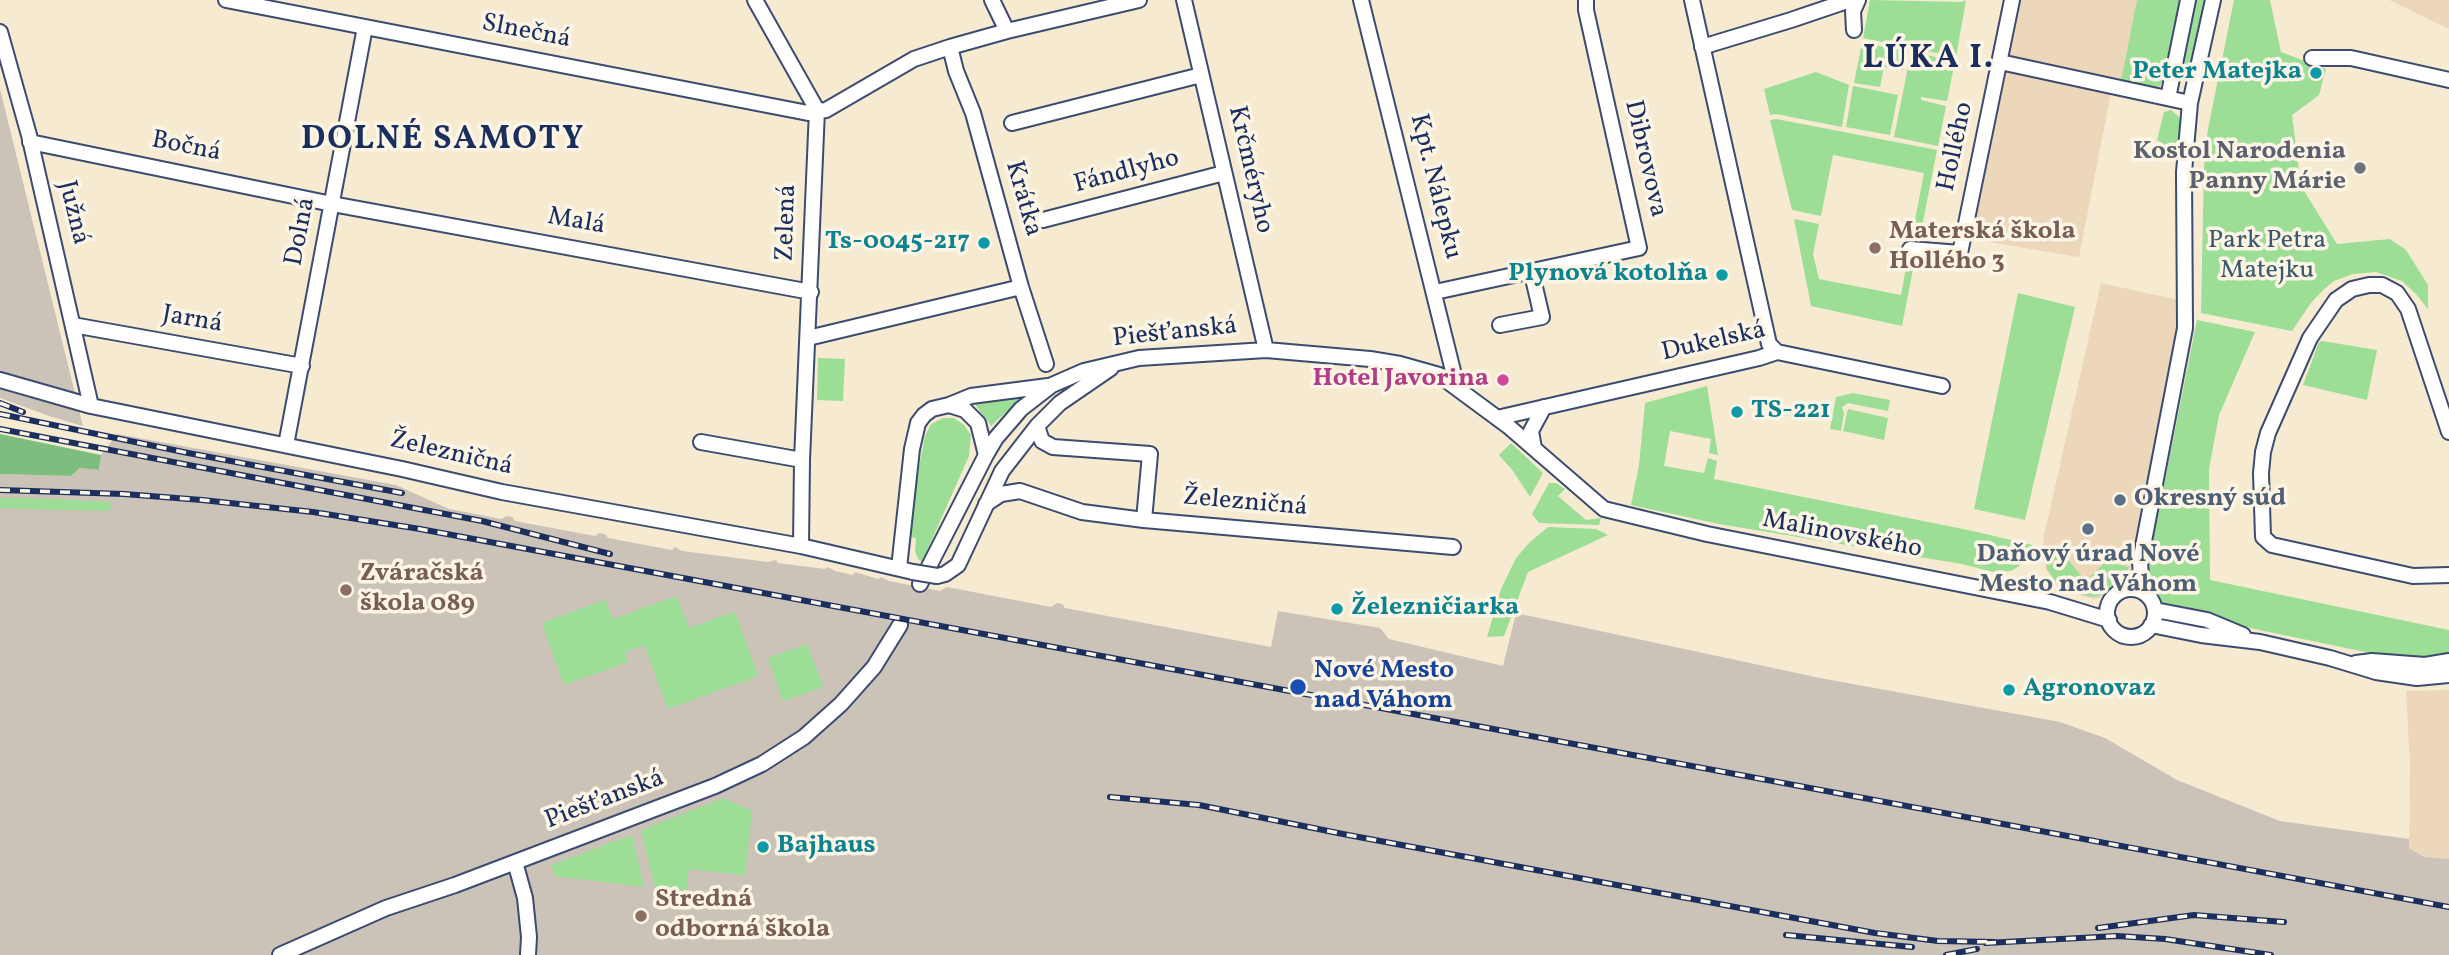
<!DOCTYPE html>
<html>
<head>
<meta charset="utf-8">
<style>
  body { margin:0 }
  canvas { display:block; background:#f6ead1 }
</style>
</head>
<body>
<canvas width="2449" height="955"></canvas>
<script>
const ctx = document.querySelector('canvas').getContext('2d');
ctx.lineJoin = 'round';
function paint(path, color) {
  ctx.fillStyle = color;
  ctx.fill(path, 'evenodd');
}
function toPath(rows) {
  const path = new Path2D();
  for (const r of rows) {
    if (r.length === 3) {
      path.moveTo(r[0] + r[2], r[1]);
      path.arc(r[0], r[1], r[2], 0, 2 * Math.PI);
      continue;
    }
    path.moveTo(r[0], r[1]);
    for (let i = 2; i < r.length; i += 2) path.lineTo(r[i], r[i + 1]);
  }
  return path;
}
function strokePath(path, color, width, dash) {
  ctx.strokeStyle = color;
  ctx.lineWidth = width;
  ctx.lineCap = dash ? 'butt' : 'round';
  ctx.setLineDash(dash || []);
  ctx.stroke(path);
}
function label(font, color, halo, rows, align = 'center') {
  ctx.font = font + ' Vollkorn,serif';
  ctx.lineWidth = 7;
  ctx.setLineDash([]);
  ctx.textBaseline = 'middle';
  ctx.strokeStyle = halo;
  ctx.fillStyle = color;
  for (const [text, x, y, turn = 0] of rows) {
    ctx.save();
    ctx.translate(x, y);
    ctx.rotate((+turn || 0) * Math.PI / 180);
    ctx.textAlign = isNaN(turn) ? turn : align;
    if (halo) ctx.strokeText(text, 0, 0);
    ctx.fillText(text, 0, 0);
    ctx.restore();
  }
}
paint(toPath([
  [2008,0,2181,0,2160,90,2113,82,2079,257,1959,237],
  [2390,0,2449,0,2449,29,2391,1],
  [2101,283,2179,300,2179,312,2131,570,2115,594,2094,599,2061,590,2045,568,2043,540],
  [2449,690,2449,859,2424,857,2409,848,2410,765,2406,691]
]), '#ecd7ba');
paint(toPath([
  [0,89,83,426,52,417,0,398],
  [117,434,396,485,449,509,502,519,506,516,512,517,515,521,595,536,599,533,605,534,608,538,672,550,675,547,682,551,768,562,776,560,778,563,825,569,828,567,835,571,853,575,855,572,878,579,881,577,889,581,940,591,947,587,1051,607,1057,603,1062,604,1065,608,1271,647,1278,611,1380,628,1389,639,1503,666,1516,613,1820,678,2060,722,2105,738,2177,780,2280,821,2409,839,2409,848,2424,857,2449,859,2449,955,0,955,0,508,26,508,26,498,0,498,0,474,71,476,80,468,99,470,101,455]
]), '#cbc2b8');
paint(toPath([
  [1870,0,1962,2,1966,0,1956,57,1863,38],
  [2137,0,2179,0,2164,80,2159,86,2153,88,2121,81],
  [2193,0,2207,0,2191,81,2186,82,2183,79,2183,45],
  [2234,0,2270,0,2281,52,2326,69,2319,95,2292,115,2301,186,2337,244,2390,239,2406,250,2428,285,2428,309,2416,294,2402,281,2376,272,2353,274,2334,281,2323,290,2311,303,2292,331,2201,313,2204,167,2208,129],
  [1862,43,1908,51,1903,70,1884,67,1880,87,1854,83],
  [1911,52,1955,61,1947,101,1921,97,1921,100,1946,106,1938,146,1894,137],
  [1816,72,1849,85,1842,127,1776,114,1770,115,1764,89],
  [1853,86,1898,95,1890,135,1846,127],
  [2171,110,2179,117,2181,129,2178,147,2165,145,2157,140,2164,112],
  [1776,119,1937,150,1918,247,1910,246,1924,173,1833,155,1821,216,1792,210,1770,120],
  [1794,219,1819,224,1813,254,1819,279,1901,295,1909,252,1916,254,1902,326,1811,306],
  [2018,293,2075,307,2025,520,1974,509],
  [2197,320,2255,332,2219,415,2209,469,2210,580,2449,630,2449,656,2418,663,2168,611,2160,602,2150,587,2147,570],
  [2322,341,2377,350,2367,400,2303,385,2319,342],
  [818,358,845,359,843,401,817,400],
  [1707,386,1718,455,1709,453,1711,439,1670,431,1664,466,1704,473,1708,458,1717,461,1714,479,1968,530,2033,545,2027,561,2011,571,1993,572,1962,564,1719,524,1631,505,1639,465,1645,403],
  [1853,393,1890,400,1888,411,1848,403,1842,407,1844,413,1841,431,1830,429,1836,397],
  [1023,396,991,426,974,403],
  [1848,409,1888,418,1884,440,1843,431],
  [943,418,954,418,964,425,971,435,969,456,922,562,918,559,915,551,916,538,911,537,916,483,925,436,931,424],
  [1511,443,1543,473,1530,497,1513,471,1499,455],
  [1549,483,1556,483,1565,489,1558,496,1586,520,1601,518,1599,525,1539,523,1532,514],
  [0,498,26,498,111,502,110,511,0,508],
  [1548,527,1596,529,1608,535,1528,572,1504,636,1487,637,1501,589,1516,558,1530,542],
  [2045,550,2062,553,2086,581,2105,562,2129,567,2118,584,2102,595,2093,597,2062,591,2047,569],
  [677,596,689,628,735,612,758,676,668,709,644,645,625,652,628,662,564,685,542,623,605,600,613,619],
  [807,644,823,687,783,701,768,658],
  [724,798,752,811,745,875,689,869,686,891,655,887,641,830],
  [632,835,644,887,555,876,551,865]
]), '#9cde95');
paint(toPath([
  [0,434,101,455,99,470,80,468,71,476,0,474]
]), '#7dbd7e');
strokePath(toPath([
  [900,625,920,584]
]), '#cac5ba', 14, [14, 7]);
const street = toPath([
  [226,0,808,113,826,110,914,59,950,47,1007,31,1139,0],
  [755,0,817,110],
  [992,0,1007,31],
  [1184,0,1266,350],
  [1361,0,1457,387],
  [1692,0,1769,344,1777,352],
  [1854,30,1853,11,1858,0],
  [0,32,29,135,91,406],
  [950,47,956,71,973,113,1021,287,1046,364],
  [1702,47,1791,20,1850,0],
  [2312,58,2351,58,2449,80],
  [2000,62,2190,103],
  [2168,98,2188,0],
  [1012,123,1201,75],
  [30,142,332,204,811,292],
  [1043,220,1224,173],
  [1910,249,1960,253,2012,0],
  [1435,292,1639,248,1586,10,1586,0],
  [73,325,302,366],
  [1500,325,1542,317,1531,270],
  [808,338,1021,287],
  [0,380,91,406,402,469,502,492,801,546,913,572],
  [949,405,965,410,978,423,986,455],
  [1497,418,1759,358,1777,352,1942,386],
  [1037,426,1042,441,1053,447,1150,454,1144,520],
  [2449,432,2408,309,2397,293,2382,285,2369,285,2352,289,2336,300,2310,338,2268,433,2263,452,2261,473,2263,537,2272,545,2413,576,2449,575],
  [701,442,802,460],
  [286,445,365,27],
  [1534,448,1531,431,1544,407],
  [986,504,1001,494,1020,491,1082,512,1144,520,1453,547],
  [801,546,802,460,817,110],
  [899,568,912,449,918,423,924,415,932,409,949,405,971,396,1048,386],
  [937,576,945,574,958,565,1002,471,1037,426,1060,403,1111,368],
  [920,584,986,455,996,438,1021,409,1052,385,1084,371,1139,358,1266,350,1370,359,1400,364,1439,375,1508,426,1604,509,1707,534,2050,602,2109,620],
  [2131,613,24],
  [2142,591,2140,562,2185,328,2184,172,2190,103,2213,0],
  [2155,610,2207,620,2243,635],
  [2151,625,2201,635,2260,642,2330,658,2376,672,2417,678,2449,675],
  [2356,663,2372,661,2425,665,2449,661],
  [515,862,525,898,529,937,528,955],
  [280,955,386,908,455,885,715,786,762,764,804,737,841,704,874,667,900,625]
]);
strokePath(street, '#3c4b6f', 18);
strokePath(street, '#fff', 14);
const rail = toPath([
  [0,403,23,412],
  [0,414,188,453,402,493],
  [0,429,482,521,610,554],
  [0,490,124,494,202,500,313,512,420,529,2449,907],
  [1110,797,1199,805,1348,835,1875,933,1938,941,1995,942],
  [2098,928,2194,915,2284,922],
  [1786,935,1912,947],
  [1986,943,2117,936,2165,939,2271,955],
  [1946,955,1977,949]
]);
strokePath(rail, '#1b2f5e', 6);
strokePath(rail, '#fcf5e5', 3.5, [10]);
const streetBridge = toPath([
  [913,572,937,576]
]);
strokePath(streetBridge, '#3c4b6f', 18, []);
strokePath(streetBridge, '#fff', 14);
for (const [x, y, r, color] of [
  [2316,73,7,"#0f9aa8"],
  [2360,168,7,"#6b7280"],
  [984,243,7,"#0f9aa8"],
  [1875,248,7,"#8d6e63"],
  [1722,275,7,"#0f9aa8"],
  [1503,380,7,"#d1479c"],
  [1737,412,7,"#0f9aa8"],
  [2120,500,7,"#5c6f8a"],
  [2088,529,7,"#5c6f8a"],
  [346,590,7,"#8d6e63"],
  [1337,609,7,"#0f9aa8"],
  [1298,687,9,"#1a4fb4"],
  [2009,690,7,"#0f9aa8"],
  [763,847,7,"#0f9aa8"],
  [641,916,7,"#8d6e63"]
]) {
  const dot = new Path2D();
  dot.arc(x, y, r, 0, 2 * Math.PI);
  ctx.fillStyle = color;
  ctx.fill(dot);
  strokePath(dot, '#fcf5e5', 2.5);
}
label('26px', '#1b2f5e', '#fcf5e5', [
  ["Slnečná",526,33,11],
  ["Hollého",1957,147,-78],
  ["Bočná",186,148,11],
  ["Dibrovova",1644,159,77],
  ["Krčméryho",1249,170,77],
  ["Fándlyho",1127,173,-15],
  ["Kpt. Nálepku",1434,187,76],
  ["Krátka",1022,199,74],
  ["Južná",72,213,76],
  ["Malá",576,223,10],
  ["Zelená",788,223,-88],
  ["Dolná",302,232,-79],
  ["Jarná",192,321,10],
  ["Piešťanská",1175,334,-6],
  ["Dukelská",1714,343,-13],
  ["Železničná",451,455,13],
  ["Železničná",1245,504,5],
  ["Malinovského",1842,536,11],
  ["Piešťanská",605,801,-21]
]);
label('bold 26px', '#0d838f', '#fcf5e5', [
  ["Peter Matejka",2302,73,"right"],
  ["Ts-0045-217",970,243,"right"],
  ["Plynová kotolňa",1708,275,"right"],
  ["TS-221",1751,412],
  ["Železničiarka",1351,609],
  ["Agronovaz",2023,690],
  ["Bajhaus",777,847]
], 'left');
label('bold 26px', '#5b616d', '#fcf5e5', [
  ["Kostol Narodenia",2346,153],
  ["Panny Márie",2346,183]
], 'right');
label('bold 26px', '#785e54', '#fcf5e5', [
  ["Materská škola",1889,233],
  ["Hollého 3",1889,263],
  ["Zváračská",360,575],
  ["škola 089",360,605],
  ["Stredná",655,901],
  ["odborná škola",655,931]
], 'left');
label('26px', '#3b5b6c', '#fcf5e5', [
  ["Park Petra",2267,242],
  ["Matejku",2267,272]
]);
label('bold 26px', '#b23c85', '#fcf5e5', [
  ["Hotel Javorina",1489,380]
], 'right');
label('bold 26px', '#4e5e75', '#fcf5e5', [
  ["Okresný súd",2134,500],
  ["Daňový úrad Nové",2088,556,"center"],
  ["Mesto nad Váhom",2088,586,"center"]
], 'left');
label('bold 26px', '#164399', '#fcf5e5', [
  ["Nové Mesto",1314,672],
  ["nad Váhom",1314,702]
], 'left');
ctx.letterSpacing = '2px';
label('bold 33px', '#1b2f5e', '#fcf5e5', [
  ["LÚKA I.",1929,61],
  ["DOLNÉ SAMOTY",443,142]
]);
ctx.letterSpacing = '0px';
</script>
</body>
</html>
